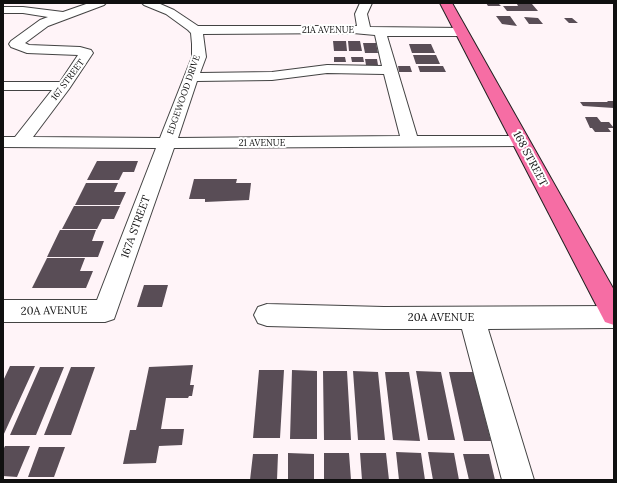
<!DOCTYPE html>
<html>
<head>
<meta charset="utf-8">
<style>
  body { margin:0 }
  #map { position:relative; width:617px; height:483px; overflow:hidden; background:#fff4f8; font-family:Lora,serif }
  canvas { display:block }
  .frame { position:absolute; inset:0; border:4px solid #101010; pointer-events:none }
</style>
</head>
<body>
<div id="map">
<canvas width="617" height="483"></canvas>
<div class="frame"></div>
</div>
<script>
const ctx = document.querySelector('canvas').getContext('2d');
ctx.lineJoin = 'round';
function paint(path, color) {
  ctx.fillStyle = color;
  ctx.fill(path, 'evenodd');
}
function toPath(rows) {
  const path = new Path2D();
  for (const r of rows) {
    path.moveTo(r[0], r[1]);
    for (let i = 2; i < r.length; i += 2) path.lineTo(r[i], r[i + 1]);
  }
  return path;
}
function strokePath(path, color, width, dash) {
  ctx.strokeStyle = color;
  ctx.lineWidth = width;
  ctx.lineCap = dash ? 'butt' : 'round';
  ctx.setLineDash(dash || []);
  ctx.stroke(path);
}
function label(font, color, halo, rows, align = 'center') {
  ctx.font = font + ' Lora,serif';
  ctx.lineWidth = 4;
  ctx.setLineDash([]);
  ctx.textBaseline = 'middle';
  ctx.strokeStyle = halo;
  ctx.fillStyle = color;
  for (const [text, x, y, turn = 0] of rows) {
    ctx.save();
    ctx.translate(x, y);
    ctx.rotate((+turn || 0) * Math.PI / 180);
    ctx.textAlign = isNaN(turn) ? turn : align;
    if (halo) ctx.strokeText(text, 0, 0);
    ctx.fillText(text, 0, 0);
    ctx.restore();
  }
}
paint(toPath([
  [486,3,498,3,501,6,488,6],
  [517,4,532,4,538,11,507,11,503,6,518,6],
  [496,16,510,16,517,26,502,24],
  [524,17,538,18,543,24,529,24],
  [564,18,572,18,578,23,569,23],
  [333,41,346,41,347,51,334,51],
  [348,41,360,41,362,51,349,51],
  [363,43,376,43,378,53,365,53],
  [409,44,431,44,435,53,412,53],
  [413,55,436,55,440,64,416,64],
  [334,57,345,57,346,62,334,62],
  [351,57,363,57,364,62,352,62],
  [365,59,377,59,378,65,366,65],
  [398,66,410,66,412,72,399,72],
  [418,66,443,66,446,72,420,72],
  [607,101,614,101,614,108,583,106,580,102,608,102],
  [585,117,597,117,601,122,609,122,614,128,608,128,611,132,595,132,592,128,590,128],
  [97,161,138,161,134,172,123,172,119,180,87,180],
  [194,179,237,179,236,183,251,183,249,200,205,202,205,199,189,199],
  [86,183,118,183,114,192,126,192,120,205,75,205],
  [74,206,120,206,114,219,102,219,97,229,62,229],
  [60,230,96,230,92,241,104,241,98,257,47,257],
  [47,258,85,258,80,271,93,271,86,288,32,288],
  [144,285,168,285,162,307,137,307],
  [193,365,190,385,194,385,192,396,189,396,188,398,166,398,161,429,184,429,182,445,159,446,156,463,123,464,130,430,136,430,149,367],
  [10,366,35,366,3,436,3,381],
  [40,367,64,367,36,435,10,435],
  [71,367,95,367,71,435,44,435],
  [259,370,284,370,280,438,253,438],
  [292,370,317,371,317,439,290,439],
  [323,371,347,371,351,440,324,440],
  [353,371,378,372,385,440,358,440],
  [416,371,441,372,455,440,428,440],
  [385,372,409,372,420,441,393,440],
  [449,372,473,372,491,441,464,441],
  [5,446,30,446,17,477,3,476,3,450],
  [39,447,65,447,54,477,28,477],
  [396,452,421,453,425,480,399,480],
  [428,452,454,453,459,480,433,480],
  [288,453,314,454,314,480,288,480],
  [324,453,349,453,351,480,324,480],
  [360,453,386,453,389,480,362,480],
  [253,454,278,454,277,480,250,480],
  [463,454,489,454,495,480,469,480]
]), '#594d56');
const minor = toPath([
  [89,3,106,3,104,5,48,26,25,43,29,45,80,47,91,50,93,53,69,89,33,137,160,138,192,57,192,44,191,33,188,30,166,14,144,5,142,3,158,3,174,10,198,26,357,26,355,14,360,3,372,3,367,14,370,27,462,28,468,32,462,36,387,36,417,136,520,136,526,137,529,141,526,145,520,146,174,148,114,319,105,322,3,322,3,300,97,300,156,148,3,147,3,137,15,137,52,90,3,90,3,82,60,82,78,55,27,53,11,47,9,44,11,41,40,20,48,17,23,13,3,13,3,7,23,7,63,12,89,3],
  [353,33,375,35,382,66,327,65,272,72,200,73,206,57,203,34,353,33],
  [327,73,384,74,400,136,178,138,197,81,272,80,327,73],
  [267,304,384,307,614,306,614,328,488,329,534,480,502,480,462,329,384,329,267,326,258,323,254,315,258,307,267,304]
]);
const major = toPath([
  [440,3,452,3,614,290,614,325,605,322,440,3]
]);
strokePath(minor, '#434343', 2);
strokePath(major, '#212121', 2);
paint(minor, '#fff');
paint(major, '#f66da4');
label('9px', '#101010', '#fff', [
  ["21A AVENUE",328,30],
  ["167 STREET",68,80,-53],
  ["EDGEWOOD DRIVE",184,95,-71],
  ["21 AVENUE",262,143]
]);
label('11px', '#101010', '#fff', [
  ["168 STREET",530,159,62],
  ["167A STREET",136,227,-70],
  ["20A AVENUE",54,311,-1],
  ["20A AVENUE",441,318]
]);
</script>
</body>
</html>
